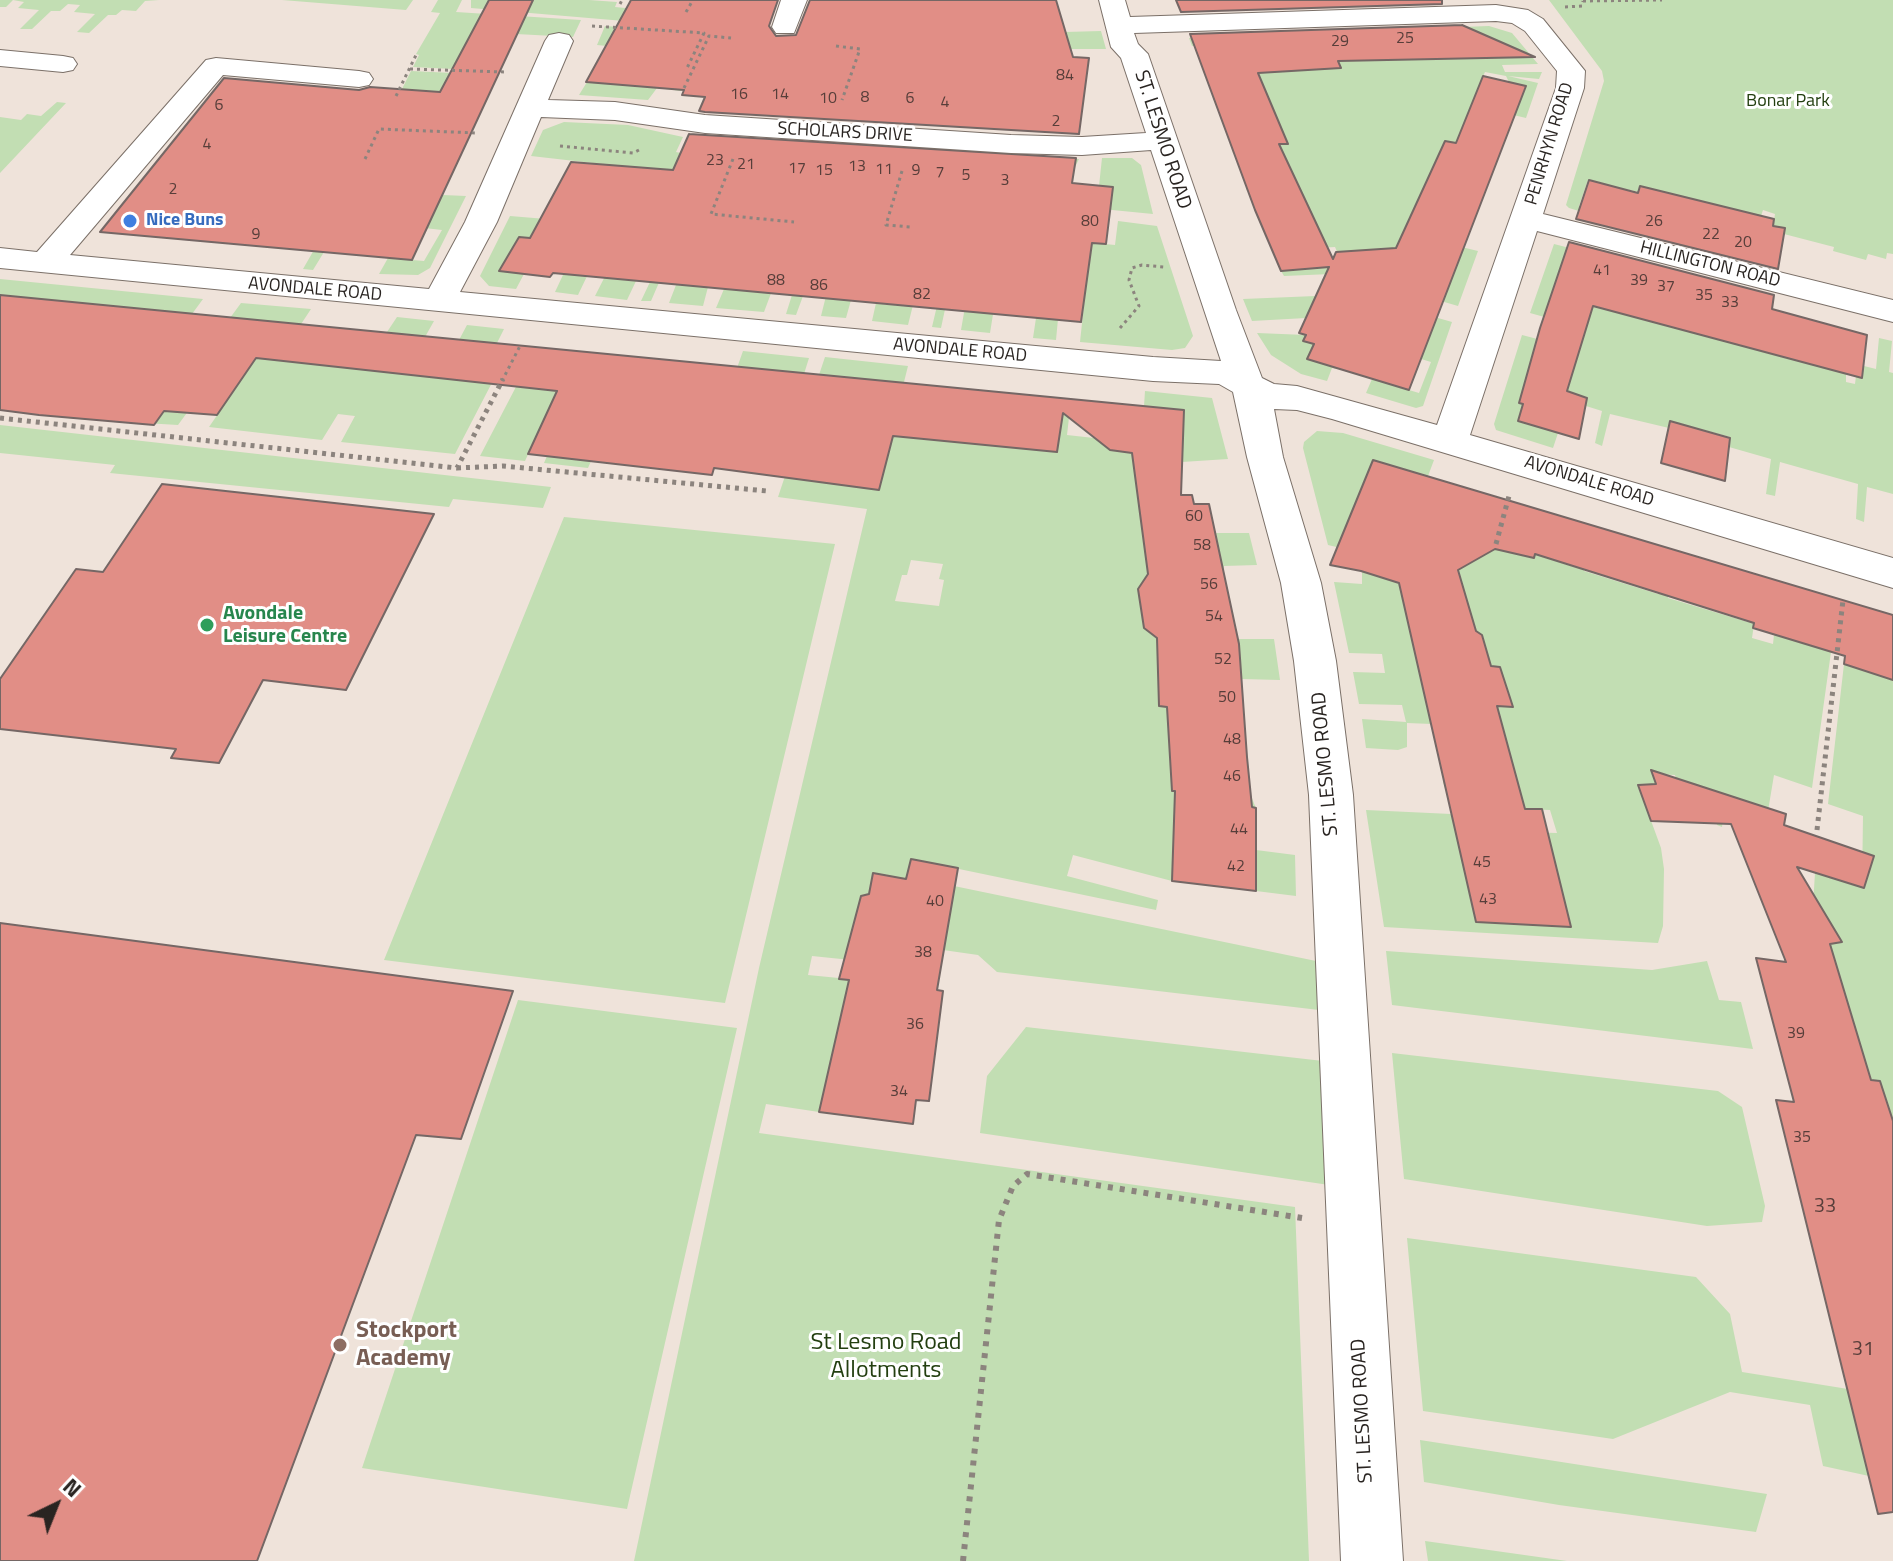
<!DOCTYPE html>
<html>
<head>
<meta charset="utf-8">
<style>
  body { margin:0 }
  #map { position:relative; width:1893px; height:1561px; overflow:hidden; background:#efe3da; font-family:"Titillium Web",sans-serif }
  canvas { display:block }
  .north { position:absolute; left:16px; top:1465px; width:80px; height:80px; -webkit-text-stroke:6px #fff; paint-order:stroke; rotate:43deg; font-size:22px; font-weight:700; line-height:32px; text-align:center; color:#292421 }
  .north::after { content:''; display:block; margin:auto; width:28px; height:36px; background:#292421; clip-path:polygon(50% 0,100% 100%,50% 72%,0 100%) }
</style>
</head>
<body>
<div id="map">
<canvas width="1893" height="1561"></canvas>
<div class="north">N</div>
</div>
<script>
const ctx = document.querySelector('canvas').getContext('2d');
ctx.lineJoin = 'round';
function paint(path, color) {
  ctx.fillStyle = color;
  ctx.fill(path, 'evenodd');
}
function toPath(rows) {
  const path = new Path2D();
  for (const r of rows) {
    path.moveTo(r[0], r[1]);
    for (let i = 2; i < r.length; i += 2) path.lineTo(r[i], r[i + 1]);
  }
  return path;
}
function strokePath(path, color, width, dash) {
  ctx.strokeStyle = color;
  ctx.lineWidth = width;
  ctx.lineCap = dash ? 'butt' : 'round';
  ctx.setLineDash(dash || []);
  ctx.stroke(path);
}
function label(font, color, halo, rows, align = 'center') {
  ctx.font = font + ' "Titillium Web",sans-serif';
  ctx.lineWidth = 6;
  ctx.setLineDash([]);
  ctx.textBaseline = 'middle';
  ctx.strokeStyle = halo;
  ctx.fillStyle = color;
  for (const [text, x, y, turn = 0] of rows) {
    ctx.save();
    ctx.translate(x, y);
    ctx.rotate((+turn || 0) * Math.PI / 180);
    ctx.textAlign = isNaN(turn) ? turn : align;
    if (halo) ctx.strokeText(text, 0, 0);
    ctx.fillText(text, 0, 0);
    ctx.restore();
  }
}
paint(toPath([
  [0,0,159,0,145,1,136,11,122,10,116,15,108,15,89,33,77,32,95,14,74,12,80,5,68,4,60,11,51,11,32,29,20,29,39,10,18,8,24,2,13,0,6,7,0,7],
  [282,0,413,0,406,10],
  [438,0,462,0,456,12,581,20,573,37,516,34,453,69,413,67,419,55,416,54,440,13,431,12],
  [471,0,589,0,617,2,615,7,688,14,683,26,471,8],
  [1549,0,1893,0,1893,254,1887,253,1886,259,1868,254,1866,260,1833,251,1834,247,1784,234,1785,228,1773,226,1775,214,1763,210,1761,216,1624,189,1612,221,1569,208,1566,205,1604,81,1602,71],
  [1588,180,1618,188,1610,214,1579,206],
  [605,26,702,33,681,91,657,88,648,100,579,95,587,82,635,85,607,46,597,45],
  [1489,26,1512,33,1538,64,1502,65,1505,72,1542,72,1539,79,1508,76,1538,83,1526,118,1472,105,1458,144,1445,141,1441,149,1427,220,1410,216,1406,225,1426,231,1445,243,1478,251,1458,306,1410,292,1403,308,1452,322,1423,406,1416,408,1366,393,1372,379,1419,393,1431,362,1352,338,1337,369,1332,368,1327,381,1301,374,1271,355,1257,333,1306,335,1314,344,1307,359,1329,366,1306,318,1252,321,1243,299,1364,294,1331,274,1284,276,1281,271,1343,265,1335,247,1318,248,1264,232,1262,228,1307,225,1299,188,1247,191,1246,188,1289,185,1277,150,1233,153,1232,149,1288,143,1282,130,1269,131,1259,74,1248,42,1192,46,1189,38,1293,34,1320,60,1324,69,1341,68,1338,60,1420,57,1423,60,1438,60,1435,28],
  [1485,72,1506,76,1509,82,1526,86,1517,109,1497,104,1478,88],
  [1101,31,1106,49,1069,49,1065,32],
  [411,71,453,73,432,113,398,97],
  [57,102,66,103,0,173,0,117,21,120,27,114,41,116],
  [564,122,628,125,683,137,676,152,681,153,1079,159,1075,167,1025,164,1110,208,1113,188,1099,186,1102,158,1132,158,1141,165,1153,214,1102,209,1066,240,1115,245,1118,221,1157,226,1193,336,1185,348,1172,350,1080,342,1086,286,1058,319,1056,340,1033,338,1036,318,999,277,990,333,961,330,965,307,953,272,941,328,932,327,945,272,914,301,908,325,872,321,876,303,889,305,899,268,861,264,846,318,821,316,827,292,803,296,796,315,786,314,792,295,773,288,764,312,716,308,724,289,746,291,759,256,708,287,703,306,669,303,676,285,684,286,687,280,674,248,651,301,641,301,666,248,613,279,636,281,627,300,595,296,622,243,589,272,578,295,555,292,570,260,568,241,518,237,500,271,524,274,516,289,489,286,480,276,510,216,558,220,619,166,531,156,543,130],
  [349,189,443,195,466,196,430,268,418,275,379,274,388,258,424,261,442,230,407,226,324,252,313,270,303,269],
  [1554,244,1593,254,1564,256,1555,284,1764,340,1763,352,1791,359,1811,320,1824,323,1821,354,1846,373,1846,382,1855,384,1856,376,1862,377,1864,366,1876,369,1879,338,1892,341,1889,372,1893,373,1893,494,1867,487,1864,522,1856,519,1858,484,1780,462,1775,496,1766,494,1771,459,1729,447,1730,437,1696,428,1688,470,1690,427,1671,421,1669,428,1610,414,1602,446,1595,443,1602,411,1586,406,1587,397,1568,392,1530,368,1519,403,1523,404,1518,421,1558,433,1553,448,1496,430,1494,424,1522,335,1580,350,1583,340,1570,336,1573,325,1530,313],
  [0,279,203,299,192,314,230,318,241,303,311,309,280,356,387,332,397,317,434,321,425,337,459,340,467,325,504,329,496,345,497,373,455,454,341,442,355,416,338,414,322,440,209,427,231,395,203,391,178,425,78,419,39,415,16,297,0,295],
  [92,304,152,311,69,334],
  [568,351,604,431,588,468,544,463,556,435,538,433,525,461,480,456,519,381,537,389,551,390],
  [743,351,809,358,804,374,737,368],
  [825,357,908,366,895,418,1022,448,1057,452,1065,400,1071,400,1067,435,1103,439,1103,445,1110,450,1119,451,1144,406,1145,391,1212,398,1228,459,1182,462,1184,411,1148,407,1171,496,1221,563,1216,533,1249,533,1257,565,1224,566,1224,570,1166,570,1238,639,1274,639,1280,680,1242,679,1238,643,1158,676,1160,706,1181,707,1182,710,1244,712,1243,717,1184,774,1171,773,1172,790,1251,796,1256,808,1188,801,1173,861,1172,881,1073,855,1067,876,1158,900,1156,910,911,859,906,879,874,874,869,894,861,896,849,980,819,1112,766,1104,759,1133,1295,1207,1309,1561,634,1561,759,968,867,509,778,497],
  [911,560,943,564,939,579,944,580,939,606,895,601,902,575,907,575],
  [812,956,851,960,849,979,808,975],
  [0,425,551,487,543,508,453,499,449,507,110,473,115,465,0,453],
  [1317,431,1343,433,1434,460,1428,476,1432,478,1418,516,1487,547,1533,558,1535,554,1574,567,1585,524,1595,527,1584,571,1658,594,1667,549,1676,551,1668,598,1748,622,1754,574,1761,576,1752,638,1773,644,1775,625,1831,652,1812,788,1774,775,1768,811,1726,797,1722,827,1717,825,1720,793,1678,790,1675,775,1653,774,1656,784,1638,785,1661,848,1664,869,1663,926,1658,943,1384,927,1366,810,1451,814,1457,830,1557,833,1550,810,1525,809,1520,791,1445,788,1443,782,1488,783,1514,772,1497,706,1507,690,1432,724,1407,723,1407,747,1398,750,1366,748,1362,719,1406,722,1402,705,1359,704,1353,672,1385,673,1382,654,1349,653,1334,582,1362,584,1362,553,1328,545,1303,448,1304,442],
  [1373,460,1424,476,1376,486,1364,482],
  [1469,609,1476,631,1482,636,1491,667,1413,646],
  [1548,904,1566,905,1571,926,1476,922],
  [564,517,835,544,725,1003,384,960],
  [1844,664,1893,680,1893,1150,1880,1081,1785,1071,1782,1060,1867,1070,1794,949,1842,942,1821,908,1813,905,1815,873,1862,887,1863,816,1828,804],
  [1256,850,1295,855,1296,896,1256,891],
  [954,886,1316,961,1319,1010,997,972,978,955,943,950],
  [1386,951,1652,970,1707,961,1719,1000,1741,1002,1753,1049,1392,1005],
  [518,1000,737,1028,627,1509,362,1468],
  [1026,1027,1323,1061,1329,1185,980,1133,987,1076],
  [1392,1053,1718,1091,1742,1107,1765,1206,1762,1222,1707,1226,1404,1179],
  [1407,1238,1696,1277,1730,1314,1742,1372,1848,1389,1869,1476,1823,1466,1810,1405,1730,1392,1613,1439,1423,1411],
  [1420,1440,1767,1494,1756,1532,1559,1505,1424,1482],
  [1425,1541,1567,1561,1428,1561]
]), '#c2deb3');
const building = toPath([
  [489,0,533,0,412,260,100,232,224,78,359,90,370,87,440,92,489,0],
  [631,0,778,0,769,26,776,36,796,35,810,0,1056,0,1073,57,1089,58,1079,134,705,112,699,111,705,97,682,95,684,90,586,82,631,0],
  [1176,0,1442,0,1442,4,1181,12,1176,0],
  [1462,25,1535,57,1338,61,1341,68,1258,73,1288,144,1279,144,1333,259,1336,252,1396,248,1445,141,1456,143,1483,76,1526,86,1409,390,1307,359,1314,344,1303,341,1306,335,1299,333,1329,267,1281,271,1255,210,1190,34,1462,25],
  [689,134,1076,158,1072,183,1113,187,1106,244,1092,243,1081,322,553,273,550,277,499,271,519,237,530,238,571,162,673,170,689,134],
  [1589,180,1638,193,1640,186,1774,219,1773,226,1785,228,1778,269,1576,219,1589,180],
  [1569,242,1774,295,1772,309,1867,335,1862,378,1593,306,1567,391,1587,398,1579,439,1518,421,1523,404,1519,403,1540,328,1569,242],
  [0,295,1184,410,1181,495,1192,495,1194,504,1209,504,1239,644,1247,757,1252,807,1256,808,1256,891,1172,881,1175,791,1172,791,1167,707,1159,706,1157,638,1144,628,1138,589,1148,574,1132,453,1110,450,1063,413,1057,452,893,436,879,490,714,468,712,475,528,454,557,391,256,358,217,415,164,411,154,425,39,415,0,410,0,295],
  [1670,421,1730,438,1725,481,1661,463,1670,421],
  [1373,460,1893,615,1893,680,1844,664,1845,656,1753,628,1754,623,1535,554,1534,558,1495,549,1458,570,1476,631,1482,635,1491,666,1500,667,1513,707,1497,706,1525,809,1542,809,1571,927,1476,922,1399,583,1361,571,1330,565,1373,460],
  [162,484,434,514,346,690,263,680,219,763,171,758,176,749,0,729,0,679,76,569,103,572,162,484],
  [1651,770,1786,814,1784,825,1874,856,1864,888,1797,867,1842,942,1830,944,1871,1080,1880,1081,1893,1121,1893,1512,1878,1514,1776,1100,1794,1102,1756,958,1786,962,1731,824,1651,821,1638,785,1656,784,1651,770],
  [911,859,958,868,937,990,943,991,929,1101,916,1100,913,1124,819,1112,849,980,839,979,861,896,869,894,873,873,906,879,911,859],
  [0,923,513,991,461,1139,416,1135,257,1561,0,1561,0,923]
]);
paint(building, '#e18e86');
strokePath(building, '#756765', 2);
const minor = toPath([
  [781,0,807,0,794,33,776,33,772,27,781,0],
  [1099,0,1125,0,1130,17,1496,5,1528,10,1543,19,1585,71,1584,88,1543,214,1893,300,1893,322,1537,231,1470,435,1893,558,1893,588,1332,419,1297,410,1274,409,1283,457,1321,583,1336,661,1353,795,1403,1561,1341,1561,1309,795,1294,661,1281,583,1247,457,1233,392,1219,384,1153,381,0,268,0,248,37,252,206,60,216,58,359,71,369,73,373,79,369,85,359,87,223,75,70,255,429,289,465,222,545,41,549,35,559,33,569,35,573,41,548,100,615,102,705,115,1011,135,1082,137,1146,133,1121,58,1111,47,1099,0],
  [1496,21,1512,23,1525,31,1557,71,1556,88,1437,425,1297,386,1274,384,1262,378,1236,310,1148,54,1138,44,1134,33,1496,21],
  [541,117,615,120,705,133,1011,153,1082,155,1151,150,1221,361,1153,357,460,292,497,222,541,117],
  [0,50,63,56,73,58,77,64,73,70,63,72,0,66,0,50]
]);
strokePath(minor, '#7b7068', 2);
strokePath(toPath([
  [1583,1,1662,0],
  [620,4,622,0],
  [1565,7,1582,6,1583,1],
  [686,12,693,0],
  [592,26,704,33,687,68],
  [836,46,860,49,842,100],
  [410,69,505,72],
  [684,88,709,36,731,38],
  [396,96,416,55],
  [560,146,633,153,641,149],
  [365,159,379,129,477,133],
  [733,159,711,214,794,222],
  [902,171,886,225,911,227],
  [1120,328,1139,306,1129,280,1132,268,1142,265,1164,267],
  [502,381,521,344]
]), '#8c847e', 3, [3, 4]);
strokePath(toPath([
  [0,418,457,468,503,379],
  [457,468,503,466,767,491],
  [1496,544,1509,496],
  [1817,830,1843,600]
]), '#8c847e', 5, [4, 5]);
strokePath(toPath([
  [963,1561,999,1220,1013,1186,1027,1174,1302,1218]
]), '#8c847e', 6, [5, 7]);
paint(minor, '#fff');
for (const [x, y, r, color] of [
  [130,221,8,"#3f7fe0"],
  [207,625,8,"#2e9e5b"],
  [340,1345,8,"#8d6e63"]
]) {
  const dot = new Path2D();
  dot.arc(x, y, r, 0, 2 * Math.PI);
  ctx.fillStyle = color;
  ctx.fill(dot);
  strokePath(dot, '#fff', 3);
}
label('16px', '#573e3a', null, [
  ["25",1405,39],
  ["29",1340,42],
  ["84",1065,76],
  ["16",739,95],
  ["14",780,95],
  ["8",865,98],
  ["10",828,99],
  ["6",910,99],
  ["4",945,103],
  ["6",219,106],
  ["2",1056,122],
  ["4",207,145],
  ["23",715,161],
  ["21",746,165],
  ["13",857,167],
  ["17",797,169],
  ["11",884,170],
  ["15",824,171],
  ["9",916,171],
  ["7",940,173],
  ["5",966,176],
  ["3",1005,181],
  ["2",173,190],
  ["80",1090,222],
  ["26",1654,222],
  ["9",256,235],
  ["22",1711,235],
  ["20",1743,243],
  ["41",1602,271],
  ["88",776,281],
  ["39",1639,281],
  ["86",819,286],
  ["37",1666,287],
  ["82",922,295],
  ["35",1704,296],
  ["33",1730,303],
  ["60",1194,517],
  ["58",1202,546],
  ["56",1209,585],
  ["54",1214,617],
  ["52",1223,660],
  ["50",1227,698],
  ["48",1232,740],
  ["46",1232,777],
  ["44",1239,830],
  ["45",1482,863],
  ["42",1236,867],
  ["43",1488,900],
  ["40",935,902],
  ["38",923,953],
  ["36",915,1025],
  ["39",1796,1034],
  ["34",899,1092],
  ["35",1802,1138]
]);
label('18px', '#233f10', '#fff', [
  ["Bonar Park",1788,102]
]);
label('18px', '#292421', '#fff', [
  ["SCHOLARS DRIVE",845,133,3],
  ["PENRHYN ROAD",1550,144,-73],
  ["HILLINGTON ROAD",1710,265,14],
  ["AVONDALE ROAD",315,290,5],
  ["AVONDALE ROAD",960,351,5],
  ["AVONDALE ROAD",1589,482,17]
]);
label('bold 18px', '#366cbe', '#fff', [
  ["Nice Buns",146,221]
], 'left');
label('20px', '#292421', '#fff', [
  ["ST. LESMO ROAD",1162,140,72],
  ["ST. LESMO ROAD",1326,764,-95],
  ["ST. LESMO ROAD",1363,1411,-93]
]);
label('bold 20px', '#27864d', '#fff', [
  ["Avondale",223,614],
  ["Leisure Centre",223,637]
], 'left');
label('20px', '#573e3a', null, [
  ["33",1825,1207],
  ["31",1863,1350]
]);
label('bold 24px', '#785e54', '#fff', [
  ["Stockport",356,1331],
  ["Academy",356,1359]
], 'left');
label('24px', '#233f10', '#fff', [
  ["St Lesmo Road",886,1343],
  ["Allotments",886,1371]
]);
</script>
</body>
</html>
